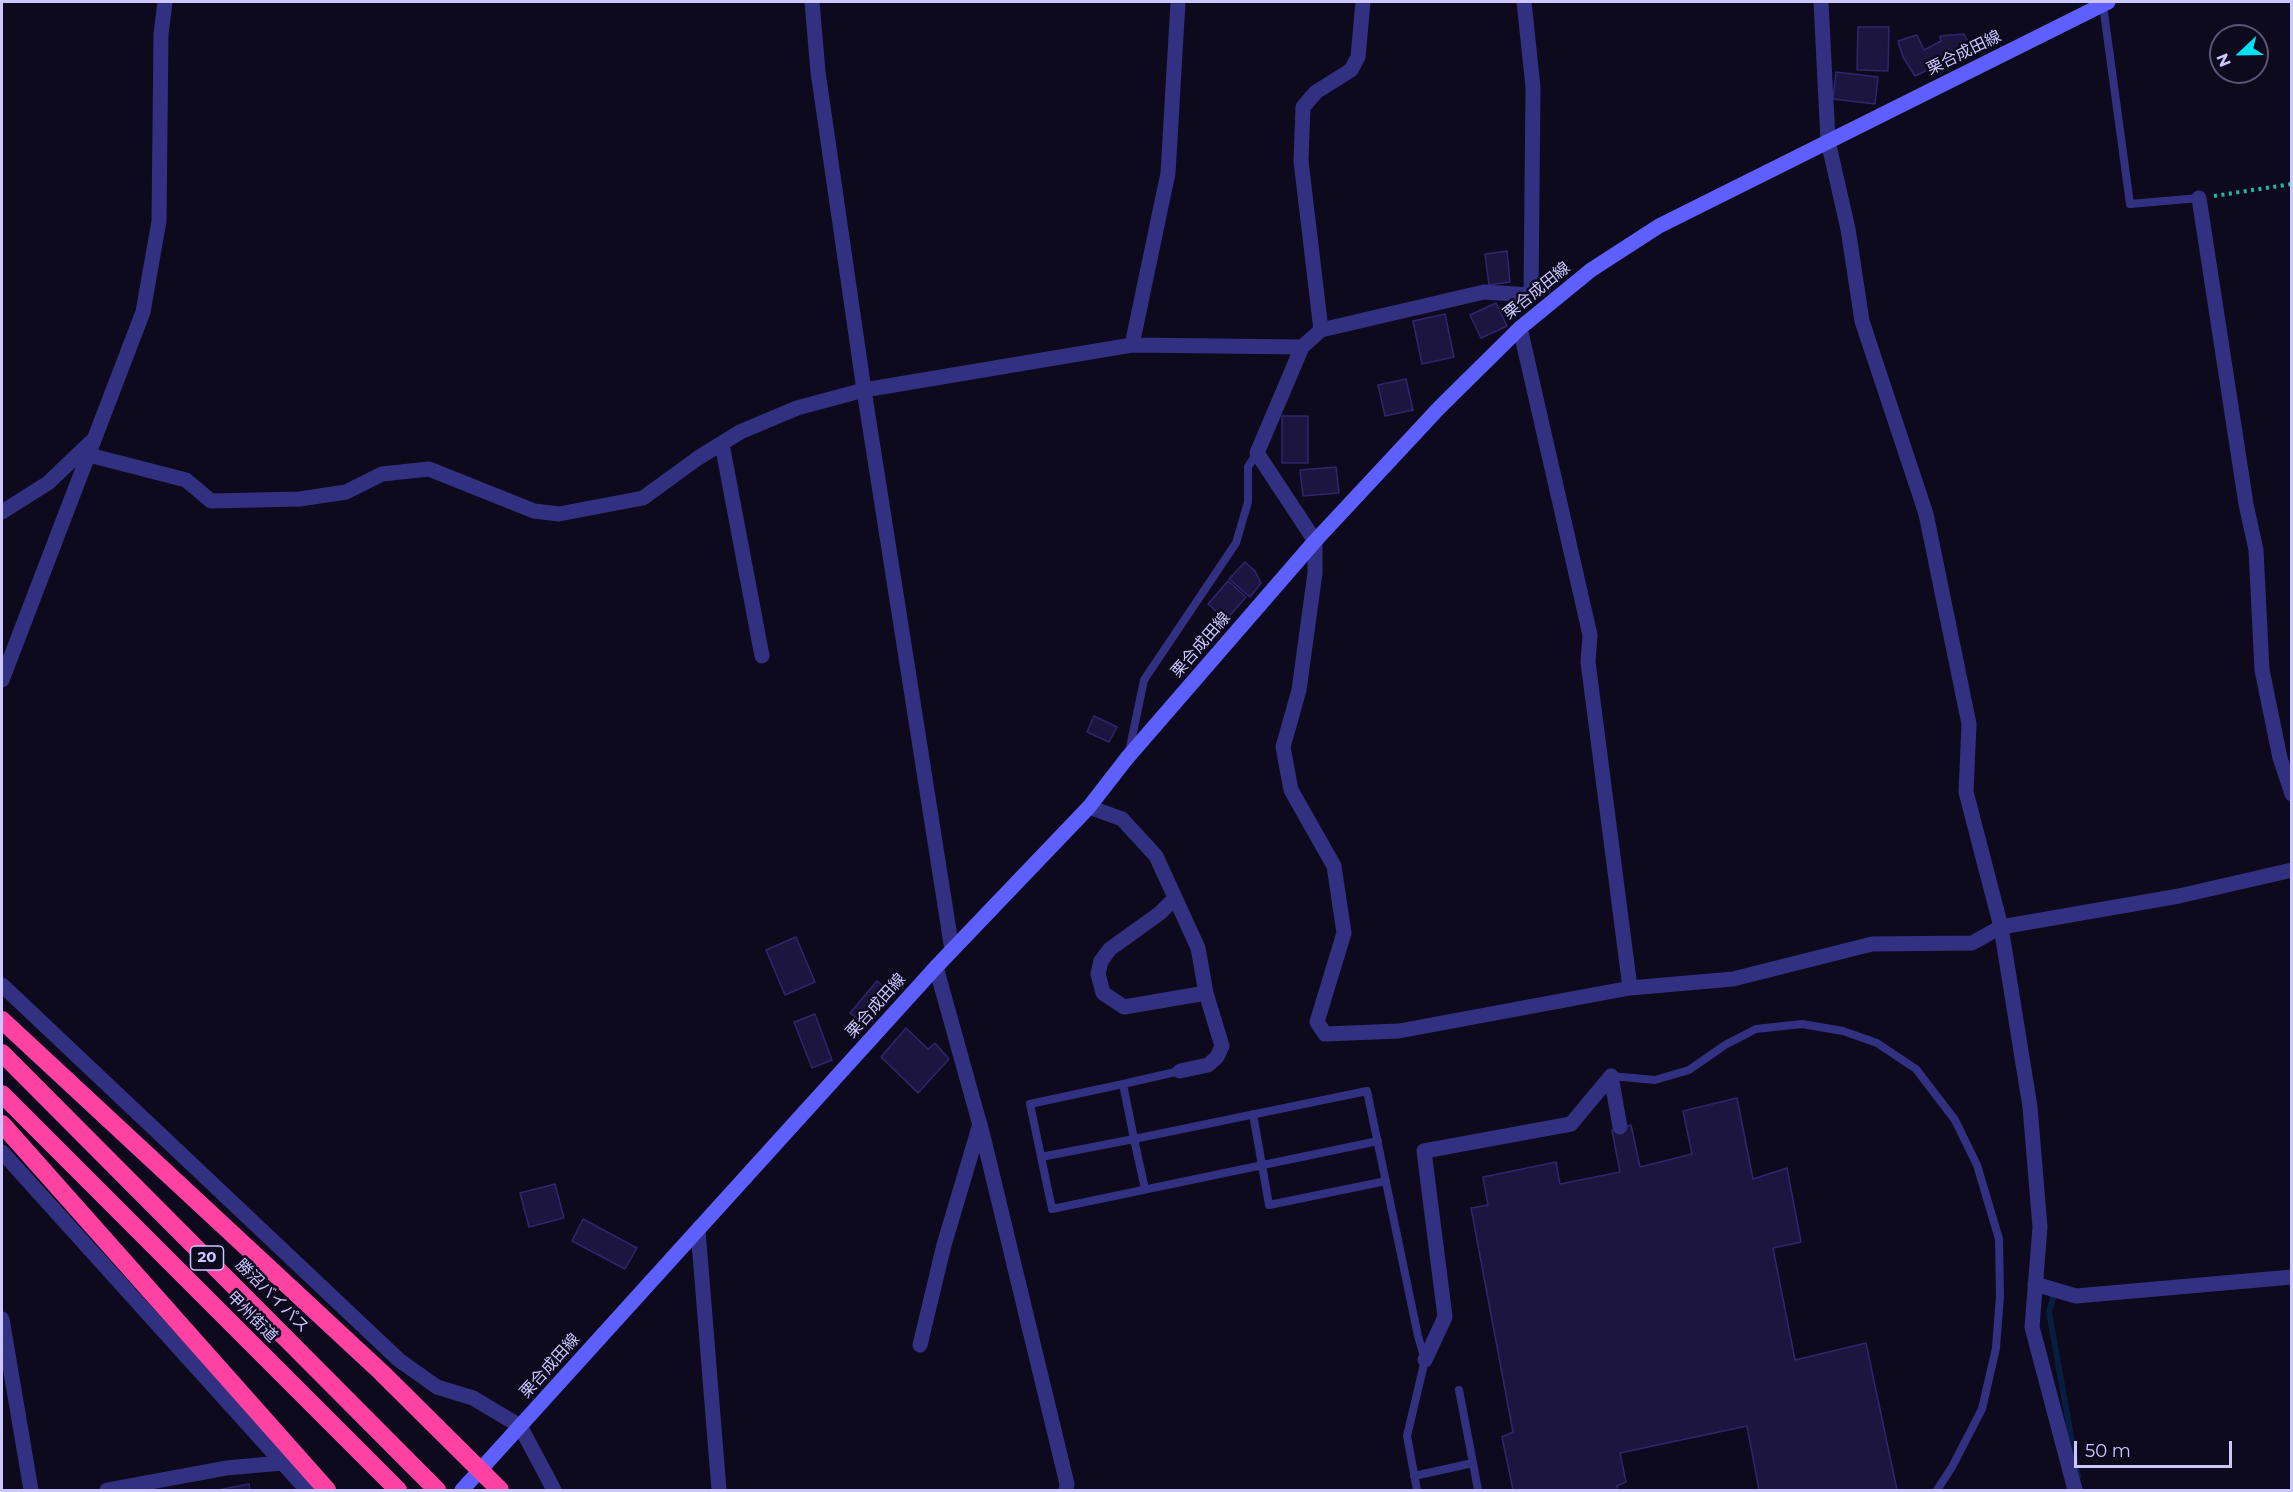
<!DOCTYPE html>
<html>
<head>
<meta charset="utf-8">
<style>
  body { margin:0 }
  #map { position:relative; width:2293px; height:1492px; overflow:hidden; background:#0d0a1e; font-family:Montserrat,sans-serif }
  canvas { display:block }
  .frame { position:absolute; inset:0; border:3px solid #ccc7ff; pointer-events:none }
  .north { position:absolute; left:2209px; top:24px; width:60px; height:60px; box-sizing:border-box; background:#0d0a1e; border:2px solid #595678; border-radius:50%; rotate:248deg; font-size:16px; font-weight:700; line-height:24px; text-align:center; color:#ccc7ff }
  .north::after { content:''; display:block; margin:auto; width:21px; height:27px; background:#00e1f2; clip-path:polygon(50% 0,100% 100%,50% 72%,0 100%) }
  .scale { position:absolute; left:2074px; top:1441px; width:158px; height:27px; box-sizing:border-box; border:3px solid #ccc7ff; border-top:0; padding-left:8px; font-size:18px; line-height:21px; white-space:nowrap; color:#ccc7ff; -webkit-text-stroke:4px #0d0a1e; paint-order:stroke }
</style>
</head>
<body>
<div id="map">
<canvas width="2293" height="1492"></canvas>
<div class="frame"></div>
<div class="north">N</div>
<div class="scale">50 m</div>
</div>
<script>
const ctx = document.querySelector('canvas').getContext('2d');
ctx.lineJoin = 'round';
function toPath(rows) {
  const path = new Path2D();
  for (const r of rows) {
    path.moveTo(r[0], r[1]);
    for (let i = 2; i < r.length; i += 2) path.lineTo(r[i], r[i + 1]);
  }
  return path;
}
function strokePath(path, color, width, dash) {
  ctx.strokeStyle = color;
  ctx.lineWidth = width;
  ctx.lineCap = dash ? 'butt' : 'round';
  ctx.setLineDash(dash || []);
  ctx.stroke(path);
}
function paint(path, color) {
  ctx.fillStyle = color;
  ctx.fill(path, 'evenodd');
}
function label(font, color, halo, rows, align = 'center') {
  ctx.font = font + ' Montserrat,"Noto Sans JP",sans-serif';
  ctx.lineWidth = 5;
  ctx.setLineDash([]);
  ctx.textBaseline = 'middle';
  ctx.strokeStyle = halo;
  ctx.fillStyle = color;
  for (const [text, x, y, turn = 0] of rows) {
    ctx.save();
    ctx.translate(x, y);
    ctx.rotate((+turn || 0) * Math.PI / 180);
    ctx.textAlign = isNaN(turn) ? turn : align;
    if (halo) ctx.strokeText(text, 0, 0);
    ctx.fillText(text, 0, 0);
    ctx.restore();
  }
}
strokePath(toPath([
  [2055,1291,2049,1312,2078,1476]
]), '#071e40', 6);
const building = toPath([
  [1858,27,1889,27,1888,71,1857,70,1858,27],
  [1964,34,1972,49,1915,76,1903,57,1898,41,1917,35,1924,50,1941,41,1940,36,1964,34],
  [1836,72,1878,77,1875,104,1833,99,1836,72],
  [1507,251,1510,282,1489,285,1485,254,1507,251],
  [1496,303,1507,326,1481,338,1470,315,1496,303],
  [1445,314,1454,357,1422,364,1413,321,1445,314],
  [1406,379,1413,410,1385,416,1378,385,1406,379],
  [1282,416,1308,416,1308,463,1282,463,1282,416],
  [1336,467,1339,493,1303,496,1300,470,1336,467],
  [1245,562,1255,571,1261,583,1250,597,1229,579,1245,562],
  [1228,581,1246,597,1226,620,1208,604,1228,581],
  [1094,716,1117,727,1109,742,1087,732,1094,716],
  [796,937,815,982,785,995,766,950,796,937],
  [877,981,893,995,866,1026,850,1013,877,981],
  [815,1014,832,1060,812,1068,794,1022,815,1014],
  [906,1028,928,1049,935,1043,949,1059,918,1093,881,1057,906,1028],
  [1737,1098,1753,1179,1787,1168,1801,1242,1773,1248,1795,1360,1866,1343,1897,1490,1759,1490,1747,1426,1620,1453,1626,1482,1617,1486,1618,1490,1513,1490,1502,1437,1513,1432,1471,1208,1488,1205,1483,1177,1556,1162,1560,1184,1620,1172,1612,1130,1631,1125,1640,1167,1692,1154,1683,1111,1737,1098],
  [555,1184,564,1218,529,1227,520,1193,555,1184],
  [583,1219,637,1248,625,1269,572,1241,583,1219],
  [249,1484,250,1490,218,1490,249,1484]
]);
paint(building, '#1c1540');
strokePath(building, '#31256e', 1.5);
strokePath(toPath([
  [2214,196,2292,184]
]), '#23b7aa', 4, [3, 4.5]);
strokePath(toPath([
  [2103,5,2130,204,2199,198],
  [1129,752,1144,680,1236,543,1248,502,1248,467,1257,453],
  [1180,1071,1123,1084,1134,1139,1367,1091,1418,1336,1425,1360,1407,1436,1417,1490],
  [1611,1076,1655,1080,1689,1070,1725,1045,1756,1029,1802,1024,1843,1031,1877,1043,1916,1069,1955,1120,1977,1165,1999,1239,2000,1296,1996,1348,1982,1409,1952,1467,1937,1490],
  [1123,1084,1030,1104,1052,1209,1378,1141],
  [1253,1114,1269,1205,1386,1181],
  [1041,1157,1134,1139,1145,1189],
  [1459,1390,1473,1463],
  [1414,1476,1473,1463,1478,1490]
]), '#323181', 8);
strokePath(toPath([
  [812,2,818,72,864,390,952,950],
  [1363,2,1358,57,1351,70,1316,92,1303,107,1301,161,1321,330,1302,347,1257,453,1315,541,1315,573,1299,690,1283,747,1291,790,1334,866,1344,933,1317,1022,1325,1034,1399,1031,1630,988,1733,979,1872,944,1972,943,2001,927,2179,896,2292,870],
  [1821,2,1828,141,1848,229,1862,321,1926,514,1969,724,1966,792,2001,927,2030,1107,2040,1227,2032,1327,2075,1490],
  [2199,198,2246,504,2256,550,2262,670,2280,758,2292,794],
  [1520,328,1590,635,1588,662,1630,988],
  [1321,330,1484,292,1531,295,1533,87,1524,2],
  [1132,345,1168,173,1178,2],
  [722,444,762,656],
  [89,455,186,480,211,501,300,499,346,492,382,474,429,469,534,511,559,514,643,498,698,458,740,432,797,408,864,390,1132,345,1302,347],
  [2,512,48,483,91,442],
  [2,680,143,312,159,221,161,34,165,2],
  [1089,807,1122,819,1156,856,1198,948,1206,993,1222,1046,1217,1057,1208,1065,1180,1071],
  [1175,898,1160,913,1110,949,1101,961,1098,974,1103,993,1124,1007,1206,993],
  [936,967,983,1136,1067,1484,1066,1490],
  [2,985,399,1360,437,1387,473,1398,520,1426,554,1490],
  [1611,1076,1620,1127],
  [2,1152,307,1490],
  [698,1230,719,1490],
  [2035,1284,2076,1296,2292,1277],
  [2,1319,31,1490],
  [920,1345,944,1245,980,1124],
  [1425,1360,1445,1317,1424,1151,1571,1124,1611,1076],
  [107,1490,226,1468,282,1463]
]), '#323181', 15);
strokePath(toPath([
  [462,1490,936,967,1089,807,1127,758,1315,541,1439,408,1520,328,1591,270,1659,226,2108,2]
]), '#5e5fff', 15);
strokePath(toPath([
  [2,1020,381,1372,500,1490],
  [2,1053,437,1490],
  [2,1094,398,1490],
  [2,1124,327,1490]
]), '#ff42a2', 18);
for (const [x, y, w] of [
  [207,1258,33]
]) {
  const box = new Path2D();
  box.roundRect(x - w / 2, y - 12, w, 24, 4.5);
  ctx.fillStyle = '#0d0a1e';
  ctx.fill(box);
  strokePath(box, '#ccc7ff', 1.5);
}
label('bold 15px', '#ccc7ff', null, [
  ["20",207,1258]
]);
label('16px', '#ccc7ff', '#0d0a1e', [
  ["栗合成田線",1964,53,-26],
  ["栗合成田線",1537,291,-39],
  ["栗合成田線",1201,645,-49],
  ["栗合成田線",876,1006,-48],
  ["勝沼バイパス",272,1296,45],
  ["甲州街道",252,1317,45],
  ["栗合成田線",550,1366,-48]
]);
</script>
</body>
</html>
